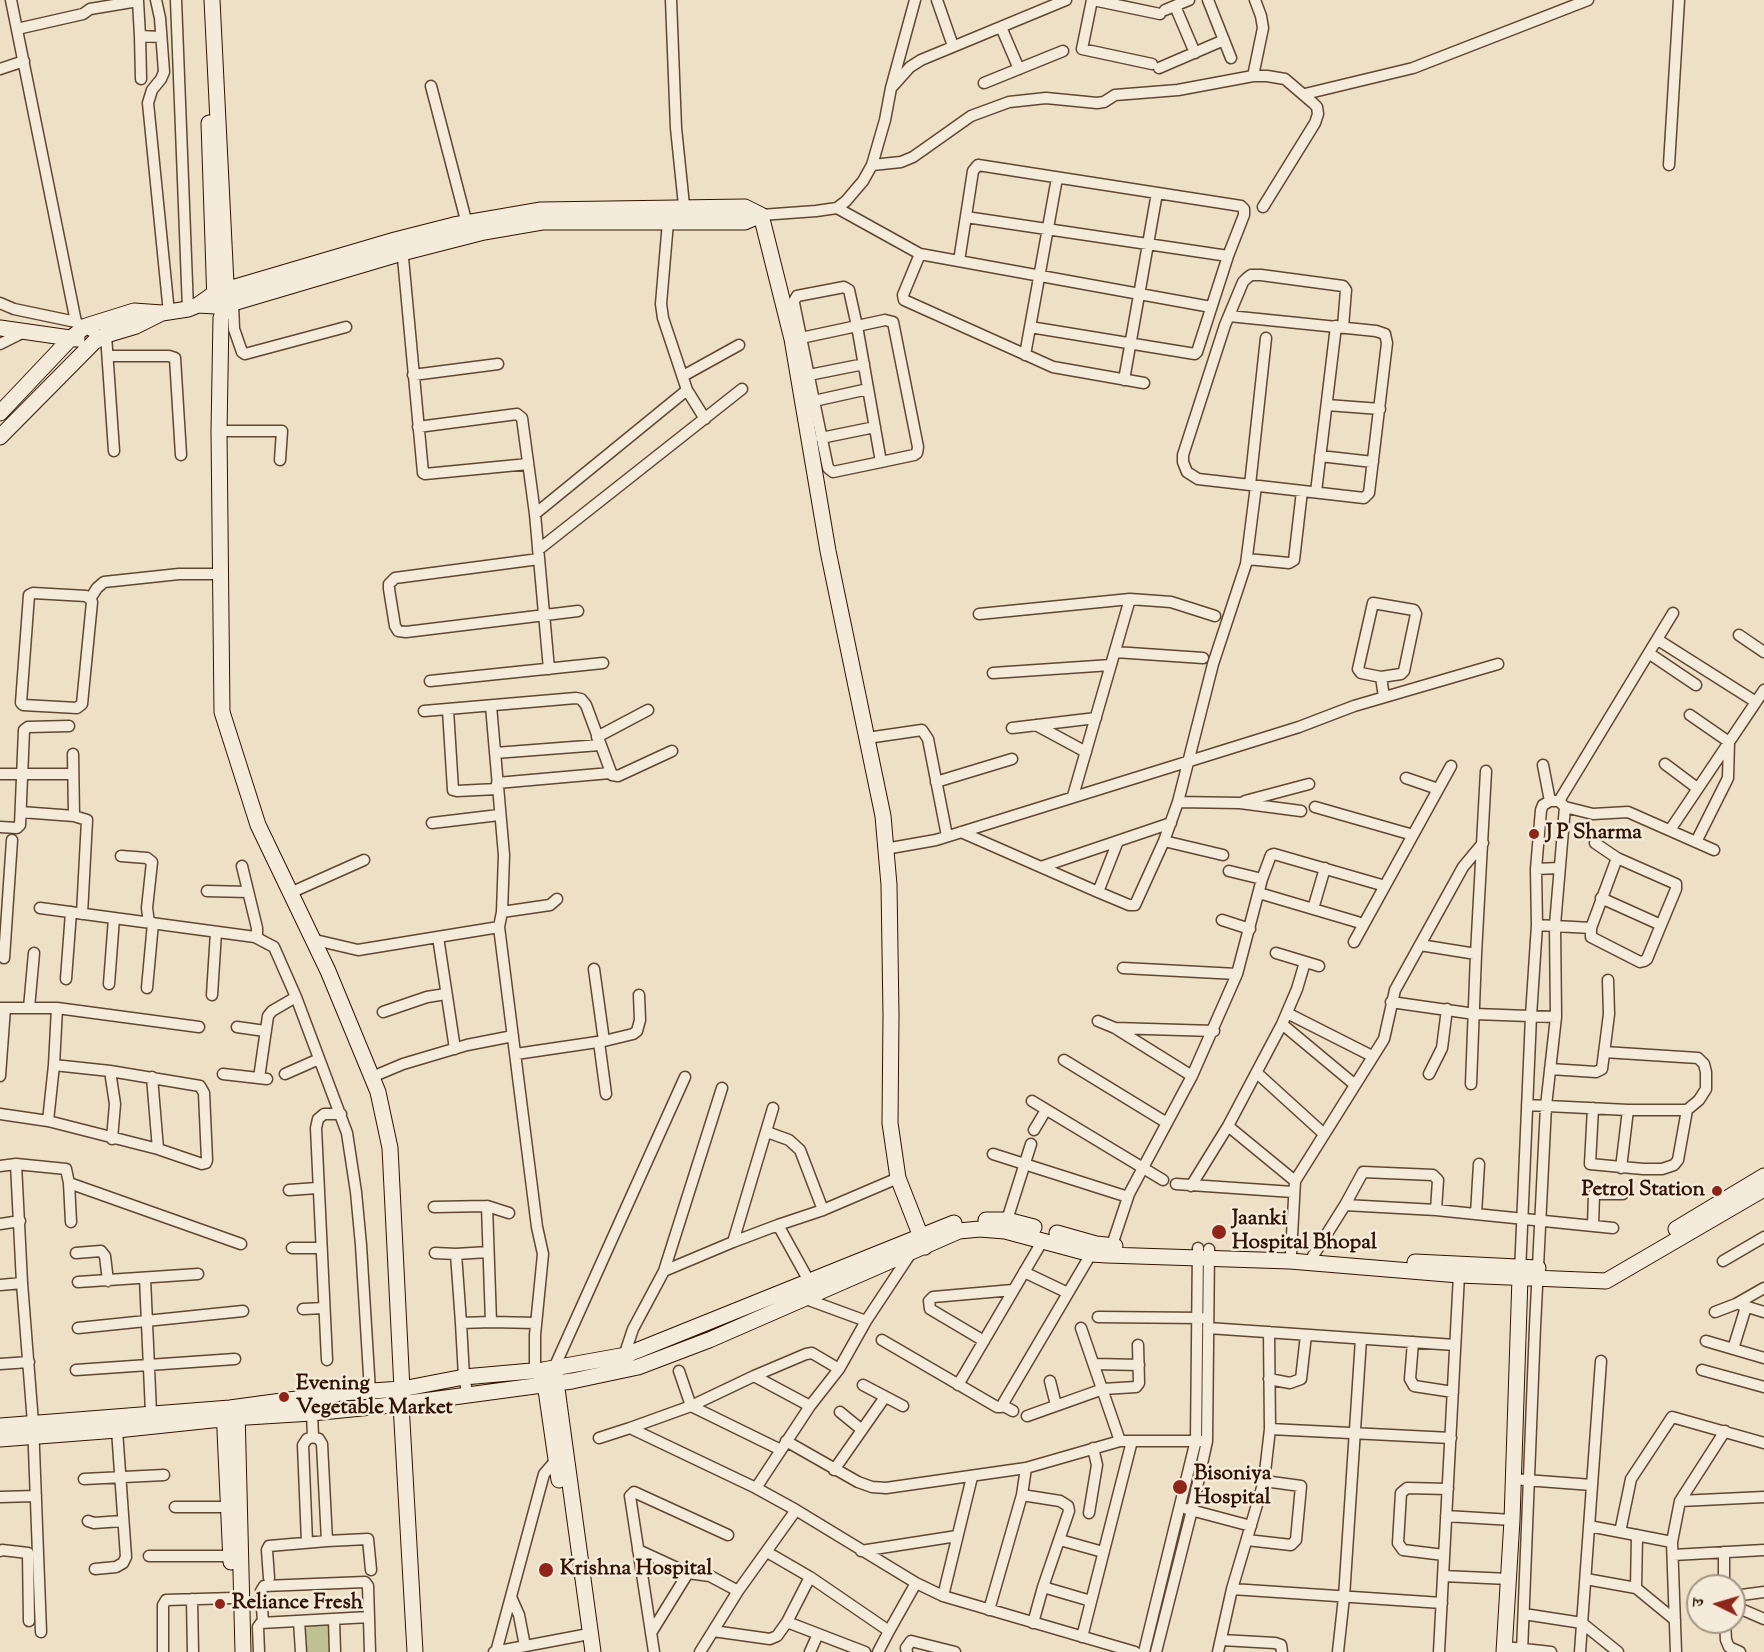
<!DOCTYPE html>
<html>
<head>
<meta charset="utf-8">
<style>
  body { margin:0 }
  #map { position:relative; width:1764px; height:1652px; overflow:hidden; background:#eee0c7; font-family:"Sorts Mill Goudy","Noto Serif Devanagari",serif }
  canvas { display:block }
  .north { position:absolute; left:1686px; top:1574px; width:60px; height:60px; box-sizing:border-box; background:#f4ebdb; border:2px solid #a69584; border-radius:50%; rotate:275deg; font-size:16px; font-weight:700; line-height:24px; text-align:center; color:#301401 }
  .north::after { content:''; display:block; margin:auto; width:21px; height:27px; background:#8f2418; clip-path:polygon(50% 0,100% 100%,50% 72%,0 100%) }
</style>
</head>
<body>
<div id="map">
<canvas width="1764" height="1652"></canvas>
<div class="north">उ</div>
</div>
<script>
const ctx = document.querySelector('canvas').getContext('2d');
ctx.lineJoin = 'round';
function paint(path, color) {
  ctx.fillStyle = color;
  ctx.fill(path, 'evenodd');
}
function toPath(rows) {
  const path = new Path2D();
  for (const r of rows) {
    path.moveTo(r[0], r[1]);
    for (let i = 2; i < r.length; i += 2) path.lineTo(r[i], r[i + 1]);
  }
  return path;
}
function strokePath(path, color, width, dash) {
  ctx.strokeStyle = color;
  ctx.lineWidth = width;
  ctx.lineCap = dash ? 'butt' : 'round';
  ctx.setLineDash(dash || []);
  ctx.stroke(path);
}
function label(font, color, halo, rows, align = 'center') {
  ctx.font = font + ' "Sorts Mill Goudy",serif';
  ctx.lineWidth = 5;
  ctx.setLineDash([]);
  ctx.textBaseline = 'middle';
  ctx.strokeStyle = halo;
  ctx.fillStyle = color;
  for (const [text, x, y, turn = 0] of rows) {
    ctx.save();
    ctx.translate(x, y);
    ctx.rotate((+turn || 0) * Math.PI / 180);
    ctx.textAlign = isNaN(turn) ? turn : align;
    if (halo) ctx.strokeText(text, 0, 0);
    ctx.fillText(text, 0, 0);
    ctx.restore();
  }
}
paint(toPath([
  [305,1620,329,1620,330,1652,307,1652]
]), '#bec192');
const street = toPath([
  [11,0,76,322,101,337],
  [156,0,160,18,164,72,161,79,152,90,148,103,169,313],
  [176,0,188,309],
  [671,0,676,128,685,215],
  [937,0,953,46],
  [1092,0,1082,49,1152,64],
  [1093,0,1160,14],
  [1208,0,1231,58],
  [1255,0,1261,16,1263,28,1253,76,1267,76,1285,79,1313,103,1317,107,1318,114,1315,123,1263,207],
  [1175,6,1195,53],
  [1165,10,1189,0],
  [1001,27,1019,69],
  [17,29,83,14,90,9,138,1,140,36,161,37],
  [140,36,141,79],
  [1159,68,1224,40],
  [0,69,24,61],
  [984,83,1063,51],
  [431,86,468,228],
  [893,86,910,67,921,60,1066,0],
  [1305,94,1413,68,1588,0],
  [872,165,901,162,913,157,971,116,1009,102,1046,98,1097,103,1104,102,1115,95,1178,90,1253,76],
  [1669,165,1679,0],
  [837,208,920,254,1211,307],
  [761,215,816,211,837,208,846,201,863,181,872,165,885,120,891,88,915,0],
  [966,217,1228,256],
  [402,247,423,473,425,474,528,464],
  [920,254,903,295,904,300,1053,367,1144,383],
  [959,261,973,171,978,165,1241,206,1244,209,1244,215,1228,256,1197,352,1195,354,1030,327],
  [0,303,14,309,76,322],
  [233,303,234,329,242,352,245,354,346,327],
  [1229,316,1376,331,1385,334,1387,343,1369,493,1364,498,1198,479,1187,472,1183,462,1183,455,1225,325,1243,282,1247,278,1251,275,1261,275,1343,286,1346,290,1343,327],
  [106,335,114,451],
  [801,338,885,320,893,322,918,447,917,453,914,455,881,462,833,472,828,468,814,401,794,303,794,301,797,296,844,287,849,290,857,326,881,462],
  [0,344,24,332],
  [1025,355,1057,178],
  [108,356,169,356,175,358,181,455],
  [413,375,498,364],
  [809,375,864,364],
  [683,376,739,345],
  [1124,380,1157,193],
  [687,390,705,419],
  [814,401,868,389],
  [1327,405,1380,409],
  [418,427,517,414,522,418,535,514,549,669],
  [219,431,282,431,280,460],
  [821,438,875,427],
  [1320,456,1373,462],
  [1250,485,1266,338],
  [1316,492,1336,326],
  [535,514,687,390,663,318,661,304,668,222],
  [538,550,742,389],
  [539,559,395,578,389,584,389,589,395,626,398,631,406,632,578,611],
  [1247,559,1289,563,1294,560,1302,491],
  [90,599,92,602,82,704,77,708,23,705,21,703,29,595,33,593,86,596,90,599,97,588,104,582,179,574,221,574],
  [979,614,1130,599,1171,602,1215,616],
  [1739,635,1764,652],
  [1658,640,1756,702],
  [1115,652,1203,658],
  [1650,654,1696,685],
  [993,673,1111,665],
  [1381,677,1401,674,1404,671,1416,614,1414,610,1373,603,1358,669,1361,673,1381,677,1384,697],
  [430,681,603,663],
  [491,706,504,855,502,912,499,927,537,1227,543,1254,535,1335,535,1371],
  [448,710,453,790,457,791,497,789],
  [424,711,576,698,581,699,586,705,612,775,618,776,672,751],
  [1690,715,1729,742,1728,778,1696,842],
  [1036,725,1086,752],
  [1012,728,1096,718],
  [597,737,648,710],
  [867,738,922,730,928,739,947,836],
  [495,753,600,745],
  [73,754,74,816],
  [1665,764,1697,788],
  [1543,765,1550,801],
  [0,774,73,774],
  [1406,778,1438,789],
  [936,782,1012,759],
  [497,783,610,773],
  [1073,796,1130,599],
  [1245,801,1309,784],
  [1559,801,1673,613],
  [1178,802,1240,803,1301,811],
  [1315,807,1413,835],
  [1565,807,1593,814,1628,812,1714,850],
  [21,812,74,816,87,820,82,914],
  [432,823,499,815],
  [0,827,17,828,20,825,24,730,28,727,69,726],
  [1670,830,1764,690],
  [961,832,1098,892,1129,905,1135,905,1164,841,1178,802,1213,664,1246,564,1256,486],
  [1164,841,1223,855],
  [1595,843,1617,858],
  [885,849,936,840,1299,727,1354,706,1498,664],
  [121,856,147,858,152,862,147,908,149,923],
  [242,866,257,928,257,934,255,937],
  [1041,867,1171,823],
  [1536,869,1559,868],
  [1229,871,1262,879],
  [207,891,248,892],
  [1098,892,1118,841],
  [290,893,364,860],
  [1259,893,1364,924],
  [1601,898,1661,925],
  [40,908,255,937,274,947,296,997,347,1133,356,1192,361,1245,370,1391],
  [1313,909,1325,868],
  [502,912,550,905,557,899],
  [1222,920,1250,929],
  [1537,925,1591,928,1617,858,1676,884,1676,889,1661,925,1647,959,1644,961,1640,962,1591,937,1591,928],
  [438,937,455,1049],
  [311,939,358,950,499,927],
  [1354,942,1451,766],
  [1420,945,1476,954],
  [1276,953,1319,966],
  [4,958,12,840],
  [1123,968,1237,974],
  [594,969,604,1041],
  [66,979,71,912],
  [109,984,114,918],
  [147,988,153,923],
  [212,995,216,932],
  [1391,1002,1475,1014,1556,1017],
  [0,1008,57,1008,199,1027],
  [29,1008,34,953],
  [383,1012,427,997,446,994],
  [1287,1013,1372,1056],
  [1098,1021,1115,1028,1192,1076],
  [1282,1024,1354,1084],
  [237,1027,265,1031],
  [1115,1028,1214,1031],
  [599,1042,606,1094],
  [516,1054,604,1041,633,1034,637,1031,640,1020,639,995],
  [1064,1060,1167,1123],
  [1550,1069,1596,1072,1602,1069,1609,1014,1608,980],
  [110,1071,115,1104,112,1139],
  [1257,1073,1324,1134],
  [223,1074,267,1079],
  [285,1074,319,1059],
  [1429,1074,1442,1048,1447,1009],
  [0,1076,5,1008],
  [152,1077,158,1149],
  [372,1077,403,1064,467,1045,513,1036],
  [259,1078,268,1016,272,1011,296,997],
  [1471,1084,1476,954,1486,771],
  [1032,1101,1163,1180],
  [1527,1105,1628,1110,1687,1110,1699,1100,1706,1089,1706,1072,1704,1064,1698,1058,1604,1052],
  [1593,1108,1590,1164,1643,1169,1662,1169,1674,1165,1678,1160,1687,1110],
  [0,1114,48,1121,158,1149,202,1164,206,1163,207,1160,204,1093,200,1086,110,1071,54,1065],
  [48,1121,54,1065,57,1008],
  [1228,1126,1295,1181],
  [1034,1130,1046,1110],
  [767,1132,789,1140,800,1150,823,1210],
  [993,1154,1128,1197],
  [16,1164,22,1283,33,1423,41,1632],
  [0,1166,16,1164,66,1169,69,1183,241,1244],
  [1621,1168,1628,1110],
  [69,1183,71,1222],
  [1176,1184,1293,1192],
  [1191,1186,1228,1126,1282,1024,1297,989,1305,962],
  [289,1190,317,1188],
  [1345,1205,1363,1172,1433,1175,1438,1180,1436,1210],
  [487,1206,491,1322,461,1323,456,1254,488,1252],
  [434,1207,487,1206,509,1213],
  [1476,1214,1479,1164],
  [1007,1220,1031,1144],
  [0,1224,20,1221],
  [778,1225,809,1281],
  [1593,1226,1594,1194,1623,1194],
  [733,1242,778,1225,823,1210,898,1178],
  [1112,1245,1129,1194,1192,1076,1237,974,1262,879,1271,855,1274,854,1385,886],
  [292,1248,320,1248],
  [76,1253,101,1251,105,1256,108,1281],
  [435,1253,456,1254],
  [1291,1254,1295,1181,1384,1039,1395,990,1463,867,1483,843],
  [1313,1256,1345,1205,1436,1210,1613,1228],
  [1723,1261,1764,1237],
  [664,1271,733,1242,773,1108],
  [1024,1272,1068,1293],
  [1520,1273,1531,1016,1537,925,1536,869,1541,810,1543,805,1550,801,1559,801,1565,807,1555,925,1556,1017,1546,1106,1535,1327,1522,1652],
  [145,1278,151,1413],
  [78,1282,198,1274],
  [0,1285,22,1283],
  [806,1299,866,1321],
  [1741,1305,1764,1312],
  [303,1309,324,1308],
  [1715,1312,1736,1304,1764,1288],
  [1098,1317,1202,1318],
  [491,1322,536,1323],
  [461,1323,464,1377,468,1396],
  [78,1328,243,1311],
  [1081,1328,1120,1441],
  [1208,1328,1455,1345],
  [882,1340,997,1407,1001,1407,1091,1254],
  [984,1341,930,1309,929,1301,933,1297,1013,1290],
  [1706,1341,1764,1358],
  [1413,1342,1410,1379,1414,1386,1453,1392],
  [1733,1349,1746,1307],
  [624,1356,633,1329,664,1271,722,1088],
  [327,1360,316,1128,318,1119,324,1114,341,1114],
  [0,1364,29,1362],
  [1095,1364,1139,1365],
  [554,1368,685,1077],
  [839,1369,866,1321,911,1253],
  [76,1370,235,1359],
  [1702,1370,1764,1387],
  [679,1371,691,1406,781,1450],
  [754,1376,810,1406],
  [1269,1379,1290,1383,1301,1379,1306,1335],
  [1050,1381,1056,1405],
  [863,1385,903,1406],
  [958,1385,1043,1240],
  [1002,1405,1013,1411],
  [840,1412,862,1430],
  [312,1413,313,1437],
  [1027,1416,1103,1389,1136,1387,1139,1383,1138,1345],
  [630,1428,691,1406,754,1376,806,1354,812,1353,839,1369,810,1406,756,1488],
  [1270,1429,1451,1438],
  [599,1438,630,1428,756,1488,796,1510,738,1591],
  [786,1441,858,1482,872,1487,886,1488,1026,1468,1120,1441,1207,1441],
  [834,1470,885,1397],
  [84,1479,164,1475],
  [1512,1479,1592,1485],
  [1022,1495,1060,1501,1068,1506,1069,1511,1043,1587,1033,1623],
  [0,1497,36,1496],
  [1680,1501,1764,1497],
  [175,1507,228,1507],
  [1187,1509,1251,1526],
  [796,1510,916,1583,889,1631,810,1577],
  [1089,1513,1097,1465,1093,1448],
  [1446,1516,1512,1520],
  [88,1521,94,1523,122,1521],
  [1589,1526,1672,1542],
  [1620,1532,1631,1479,1672,1417,1764,1443],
  [1060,1540,1103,1552],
  [1247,1540,1291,1545,1296,1540,1301,1486,1264,1481],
  [307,1542,303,1445,307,1439,313,1437,319,1439,322,1444,327,1541],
  [638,1550,688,1573,651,1633],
  [0,1551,2,1550,28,1553,29,1621],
  [861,1551,957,1536],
  [1724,1552,1724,1586],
  [1444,1555,1403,1550,1398,1543,1401,1493,1407,1488,1448,1489],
  [1673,1555,1764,1550],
  [149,1556,236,1556],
  [95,1569,116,1567,123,1563,126,1557,117,1430],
  [688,1573,710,1576,738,1591,700,1652],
  [1443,1576,1509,1579],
  [269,1578,267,1550,269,1546,327,1541,368,1539,371,1570],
  [1586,1579,1636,1588,1675,1620],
  [916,1583,943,1596,1135,1652],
  [1043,1587,1091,1601],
  [1636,1588,1637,1535],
  [1232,1589,1442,1603],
  [943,1596,972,1477],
  [1734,1596,1764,1592],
  [511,1597,519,1615,525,1646],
  [192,1599,193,1652],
  [1734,1606,1764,1619],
  [989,1610,1022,1495,1026,1468],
  [1524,1614,1582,1623,1618,1652],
  [334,1619,335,1652],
  [299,1621,301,1652],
  [787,1622,865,1652],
  [1725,1622,1726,1640,1729,1647,1740,1652],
  [263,1623,261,1591,264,1586,365,1582,368,1586,370,1652],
  [713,1631,770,1639,777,1636,787,1622,810,1577,767,1552],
  [1082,1637,1132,1441],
  [1221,1640,1275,1643,1281,1645,1282,1652],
  [1505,1647,1551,1652],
  [163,1652,163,1605,166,1600,233,1598],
  [259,1652,258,1627,261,1623,369,1617],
  [494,1652,589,1634],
  [496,1652,544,1474,556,1460],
  [654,1652,630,1496,634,1492,728,1535],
  [810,1652,818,1634],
  [878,1652,889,1631],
  [907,1652,906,1648,911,1641,955,1652],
  [1144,1652,1196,1440,1198,1248],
  [1156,1652,1192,1510,1207,1441,1209,1249],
  [1218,1652,1232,1589,1264,1481,1270,1429,1269,1332],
  [1338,1652,1344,1597,1361,1339],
  [1439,1652,1459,1275],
  [1580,1652,1601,1361],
  [1676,1652,1672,1542,1680,1501,1725,1431]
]);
const secondary = toPath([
  [212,0,227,304,221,318,219,431,222,712,258,825,328,971,378,1092,390,1148,402,1389,401,1404,415,1652],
  [209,123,215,303],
  [198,305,215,306,233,303,402,253,484,232,542,222,745,222,761,215],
  [0,328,77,339],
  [0,413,71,338,86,326,134,311,162,313,188,309,198,305,215,293,395,240,454,225,541,210,745,207,761,215,792,339,828,551,883,816,889,885,891,1015,890,1123,898,1178,925,1247],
  [0,437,94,342,106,335,136,326,162,313],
  [986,1220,1007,1220,1034,1227],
  [1676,1229,1764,1176],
  [1057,1233,1096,1244,1115,1246],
  [1415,1262,1538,1268],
  [555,1374,593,1652],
  [544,1376,559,1480],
  [224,1409,231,1562],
  [237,1410,243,1652],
  [0,1426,230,1408,341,1393,402,1389,464,1377,543,1370,626,1355,954,1223],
  [0,1439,117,1430,231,1418,312,1413,401,1404,572,1381,638,1367,709,1340,959,1231,980,1229,1005,1231,1091,1254,1107,1255,1290,1261,1459,1275,1606,1281,1764,1189],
  [1504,1652,1512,1520,1520,1277]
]);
strokePath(street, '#604732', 13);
strokePath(secondary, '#301401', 17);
strokePath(street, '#f4ebdb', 10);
strokePath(secondary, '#f4ebdb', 15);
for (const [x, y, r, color] of [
  [1534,834,6,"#8f2418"],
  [1717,1191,6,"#8f2418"],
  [1219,1232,8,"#8f2418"],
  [284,1397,6,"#8f2418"],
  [1180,1487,8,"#8f2418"],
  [546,1570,8,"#8f2418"],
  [220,1604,6,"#8f2418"]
]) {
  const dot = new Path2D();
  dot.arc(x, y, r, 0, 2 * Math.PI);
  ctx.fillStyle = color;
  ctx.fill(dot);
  strokePath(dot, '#f4ebdb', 2);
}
label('bold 21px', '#301401', '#f4ebdb', [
  ["J P Sharma",1546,834],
  ["Petrol Station",1705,1191,"right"],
  ["Jaanki",1232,1220],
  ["Hospital Bhopal",1232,1244],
  ["Evening",296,1385],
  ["Vegetable Market",296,1409],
  ["Bisoniya",1194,1475],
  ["Hospital",1194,1499],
  ["Krishna Hospital",560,1570],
  ["Reliance Fresh",232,1604]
], 'left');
</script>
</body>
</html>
